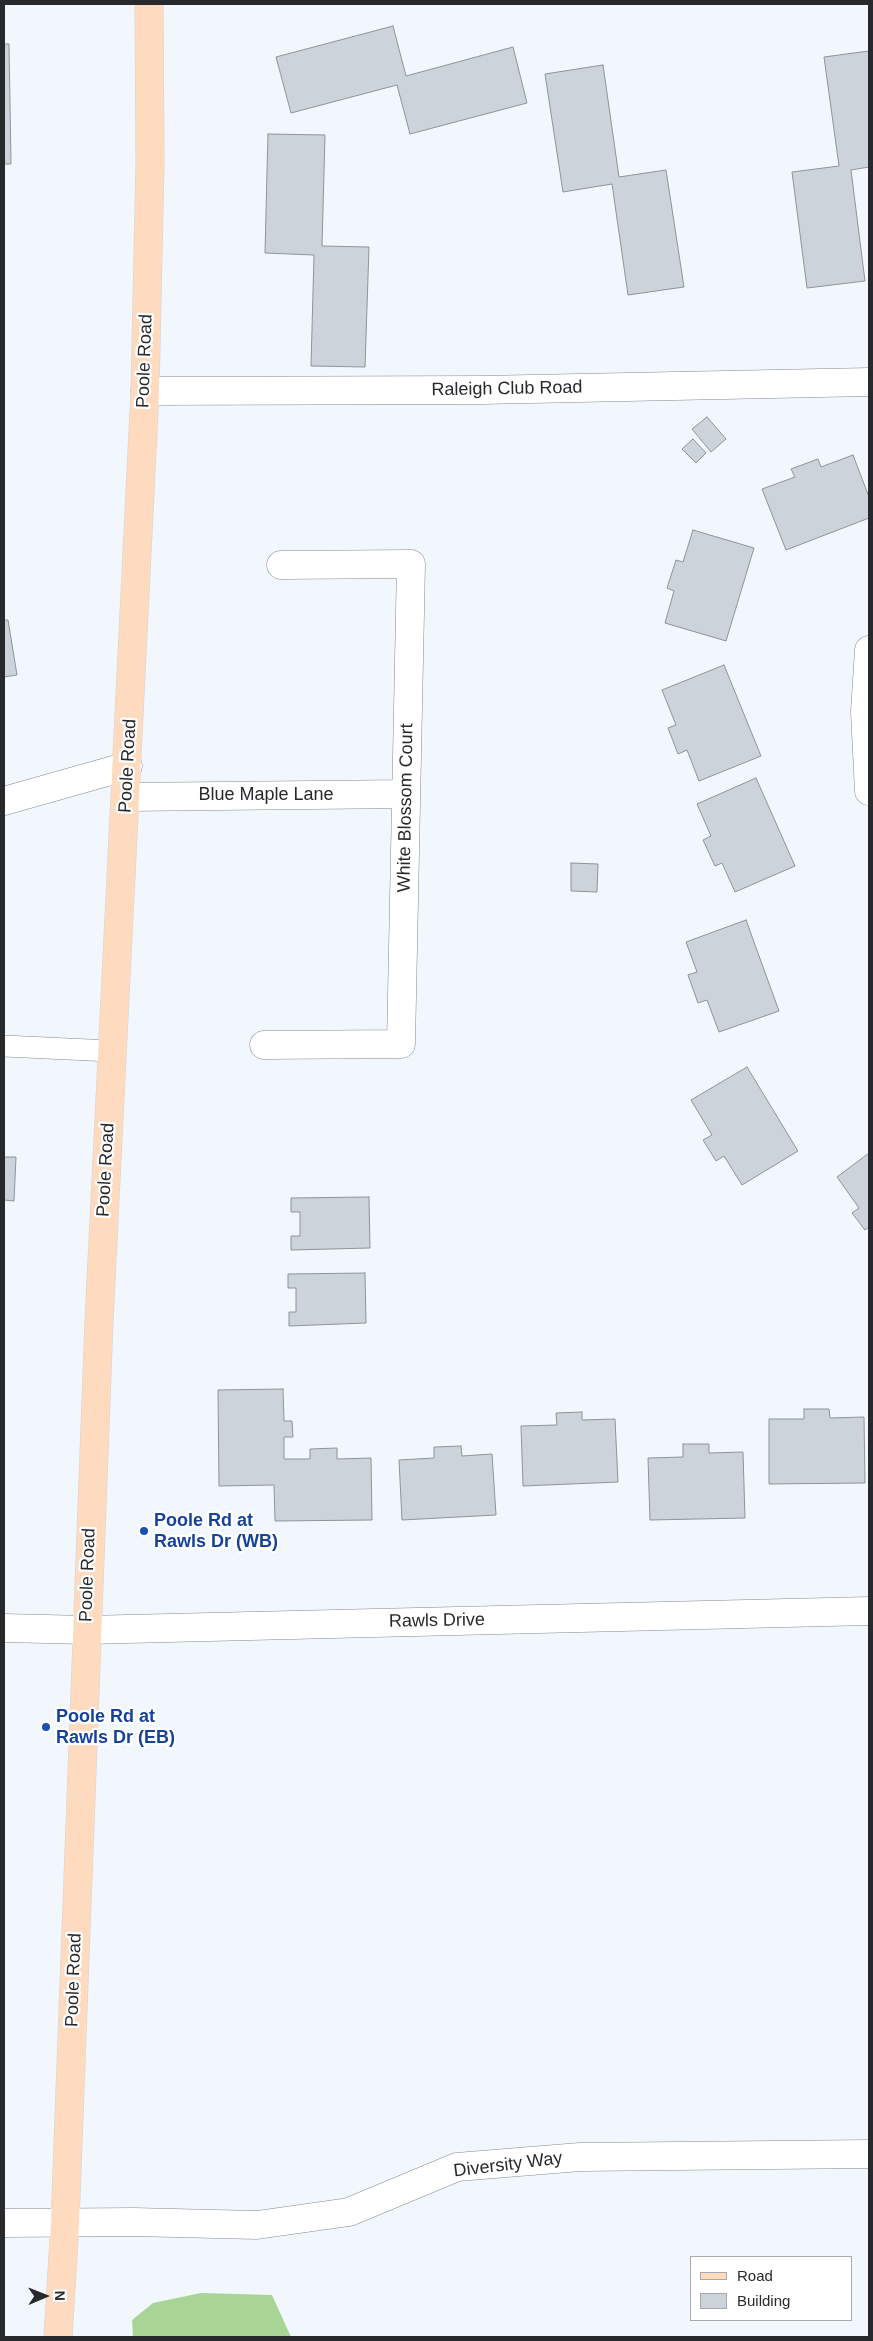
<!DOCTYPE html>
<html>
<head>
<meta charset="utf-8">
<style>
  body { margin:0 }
  #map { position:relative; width:873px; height:2341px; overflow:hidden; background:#f1f7fd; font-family:Helvetica,sans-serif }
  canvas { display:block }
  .frame { position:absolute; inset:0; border:5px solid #27292c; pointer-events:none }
  .legend { position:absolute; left:690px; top:2256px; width:162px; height:65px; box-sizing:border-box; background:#fff; border:1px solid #a9a9ab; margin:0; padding:6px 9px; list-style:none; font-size:15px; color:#27292c }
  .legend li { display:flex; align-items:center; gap:10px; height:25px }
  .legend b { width:25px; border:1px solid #a9a9ab }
  .north { position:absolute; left:20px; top:2271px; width:50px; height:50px; -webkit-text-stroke:4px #fff; paint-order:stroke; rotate:89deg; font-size:14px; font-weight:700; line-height:20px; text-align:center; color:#27292c }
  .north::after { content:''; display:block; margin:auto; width:18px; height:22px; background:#27292c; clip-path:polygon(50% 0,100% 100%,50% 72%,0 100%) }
</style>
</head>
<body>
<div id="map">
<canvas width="873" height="2341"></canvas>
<div class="frame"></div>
<ul class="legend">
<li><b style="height:6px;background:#fedabf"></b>Road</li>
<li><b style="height:14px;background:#ccd3db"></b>Building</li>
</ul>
<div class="north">N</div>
</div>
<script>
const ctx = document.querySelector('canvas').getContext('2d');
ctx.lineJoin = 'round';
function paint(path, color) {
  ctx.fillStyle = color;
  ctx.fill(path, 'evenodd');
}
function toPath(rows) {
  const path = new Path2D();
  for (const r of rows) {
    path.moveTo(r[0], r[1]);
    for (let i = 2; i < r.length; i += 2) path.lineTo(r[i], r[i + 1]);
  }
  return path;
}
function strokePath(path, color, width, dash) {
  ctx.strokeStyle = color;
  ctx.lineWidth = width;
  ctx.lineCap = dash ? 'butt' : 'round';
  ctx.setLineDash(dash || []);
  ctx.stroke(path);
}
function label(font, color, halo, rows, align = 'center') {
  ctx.font = font + ' Helvetica,sans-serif';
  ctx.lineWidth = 4.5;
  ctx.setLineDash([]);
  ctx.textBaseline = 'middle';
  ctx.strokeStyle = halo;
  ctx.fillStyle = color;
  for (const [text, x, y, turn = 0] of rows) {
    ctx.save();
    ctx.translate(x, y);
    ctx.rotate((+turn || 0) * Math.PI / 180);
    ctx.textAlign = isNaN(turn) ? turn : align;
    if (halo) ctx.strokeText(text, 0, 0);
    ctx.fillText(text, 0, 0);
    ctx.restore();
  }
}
paint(toPath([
  [201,2293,272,2295,291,2337,133,2337,132,2320,153,2303]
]), '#a8d596');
const building = toPath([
  [393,26,406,76,513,47,527,103,410,134,397,85,291,113,276,57,393,26],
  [4,44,9,44,11,164,4,164,4,44],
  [869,51,869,167,851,170,865,281,807,288,792,172,839,166,824,57,869,51],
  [603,65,619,177,666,170,684,287,628,295,612,184,563,192,545,74,603,65],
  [268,134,325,135,322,246,369,247,365,367,311,366,314,255,265,253,268,134],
  [707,417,726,439,711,452,692,429,707,417],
  [693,439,706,453,696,463,682,449,693,439],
  [853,455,869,497,869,518,786,550,762,489,795,477,791,469,818,459,821,467,853,455],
  [693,530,754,548,726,641,665,623,674,591,667,588,676,560,683,562,693,530],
  [4,620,8,620,17,675,4,677,4,620],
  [724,665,761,756,699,781,687,750,678,754,668,728,676,725,662,690,724,665],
  [756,778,795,866,735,892,722,863,715,866,703,840,711,836,697,804,756,778],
  [571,863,598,864,597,892,571,891,571,863],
  [746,920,779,1011,719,1032,707,1000,698,1003,688,975,697,972,686,942,746,920],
  [747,1067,798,1151,742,1185,724,1156,716,1161,703,1140,712,1135,691,1100,747,1067],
  [869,1153,869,1227,865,1230,852,1213,859,1208,837,1177,869,1153],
  [4,1157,16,1157,14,1201,4,1200,4,1157],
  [369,1197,370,1248,291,1250,291,1236,300,1236,300,1212,291,1212,291,1198,369,1197],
  [365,1273,366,1323,289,1326,289,1312,296,1312,296,1288,288,1288,288,1274,365,1273],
  [283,1389,284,1421,292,1421,293,1437,284,1437,284,1459,310,1459,310,1449,337,1448,337,1459,371,1458,372,1520,275,1521,274,1485,219,1486,218,1390,283,1389],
  [804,1409,829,1409,830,1418,864,1417,865,1483,769,1484,769,1419,804,1419,804,1409],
  [582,1412,582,1420,615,1419,618,1482,523,1486,521,1426,557,1425,556,1413,582,1412],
  [683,1444,709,1444,709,1453,743,1452,745,1518,650,1520,648,1458,683,1457,683,1444],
  [461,1446,462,1456,492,1454,496,1515,402,1520,399,1460,434,1458,434,1447,461,1446]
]);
paint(building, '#ccd3db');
strokePath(building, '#8d939b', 1);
const service = toPath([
  [4,1046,111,1051]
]);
const minor = toPath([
  [145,391,482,390,869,382],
  [869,650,865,712,869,791],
  [126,797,405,794],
  [4,801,128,766],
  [264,1045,401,1044,411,564,281,565],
  [4,1628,86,1630,869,1611],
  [4,2223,133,2222,257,2225,349,2212,457,2167,580,2157,869,2154]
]);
const primary = toPath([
  [58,2337,65,2223,99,1321,145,391,150,163,149,4]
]);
strokePath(service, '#848a92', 22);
strokePath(minor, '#848a92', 29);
strokePath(primary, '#d4d4d5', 29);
strokePath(service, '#fff', 21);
strokePath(minor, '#fff', 28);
strokePath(primary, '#fedabf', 28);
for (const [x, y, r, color] of [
  [144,1531,5,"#1a4fb4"],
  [46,1727,5,"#1a4fb4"]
]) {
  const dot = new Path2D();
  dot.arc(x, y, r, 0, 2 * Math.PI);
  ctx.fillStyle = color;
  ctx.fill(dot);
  strokePath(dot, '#fff', 2);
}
label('18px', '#27292c', '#fff', [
  ["Poole Road",145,361,-88],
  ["Raleigh Club Road",507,389,-1],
  ["Poole Road",128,766,-87],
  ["Blue Maple Lane",266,795],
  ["White Blossom Court",406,808,-89],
  ["Poole Road",106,1170,-87],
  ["Poole Road",88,1575,-88],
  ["Rawls Drive",437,1621,-1],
  ["Poole Road",74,1980,-88],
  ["Diversity Way",508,2165,-7]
]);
label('bold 18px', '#164399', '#fff', [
  ["Poole Rd at",154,1521],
  ["Rawls Dr (WB)",154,1542],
  ["Poole Rd at",56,1717],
  ["Rawls Dr (EB)",56,1738]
], 'left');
</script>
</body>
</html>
